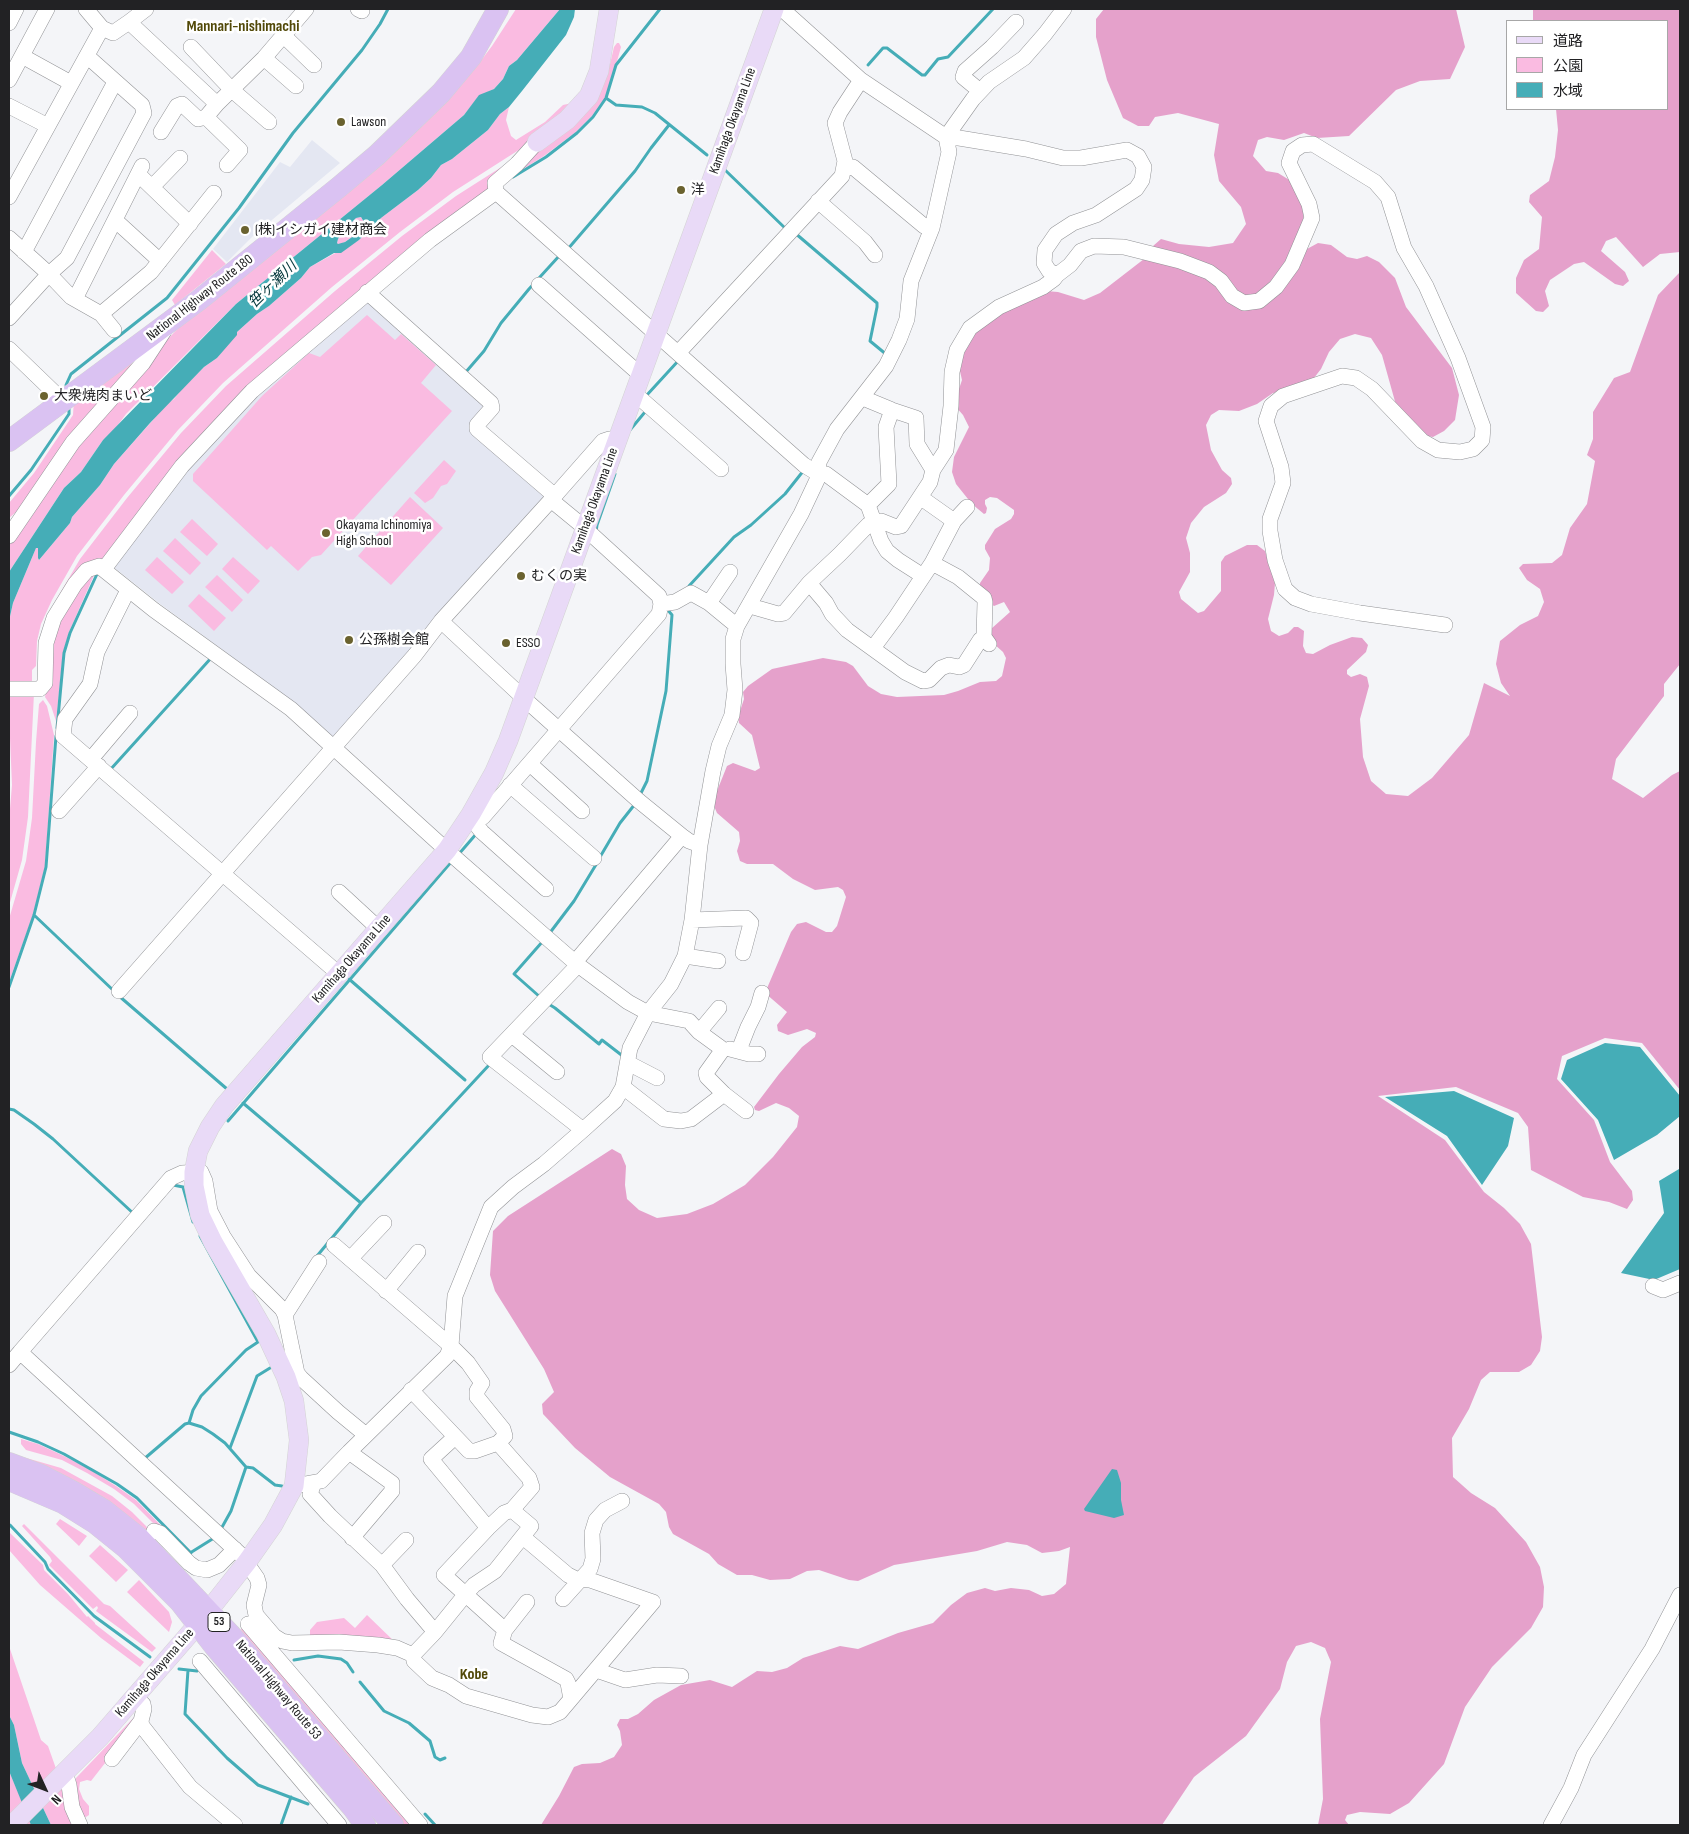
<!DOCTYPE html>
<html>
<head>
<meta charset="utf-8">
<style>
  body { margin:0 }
  #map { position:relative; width:1689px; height:1834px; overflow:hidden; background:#f4f5f8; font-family:"Sofia Sans Condensed","Noto Sans JP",sans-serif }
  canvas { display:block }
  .frame { position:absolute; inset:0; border:10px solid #222224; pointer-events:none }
  .legend { position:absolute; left:1506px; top:20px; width:162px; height:90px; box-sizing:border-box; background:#fff; border:1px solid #a7a7a7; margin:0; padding:6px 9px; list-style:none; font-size:15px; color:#222224 }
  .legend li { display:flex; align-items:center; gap:10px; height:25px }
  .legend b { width:25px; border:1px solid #a7a7a7 }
  .north { position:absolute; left:20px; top:1764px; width:50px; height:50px; -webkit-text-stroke:4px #fff; paint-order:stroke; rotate:133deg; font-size:14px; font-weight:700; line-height:20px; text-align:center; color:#222224 }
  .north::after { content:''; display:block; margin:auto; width:18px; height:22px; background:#222224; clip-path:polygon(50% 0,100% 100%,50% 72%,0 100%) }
</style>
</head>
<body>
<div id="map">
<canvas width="1689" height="1834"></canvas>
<div class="frame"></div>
<ul class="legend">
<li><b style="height:6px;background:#e9daf7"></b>道路</li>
<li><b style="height:14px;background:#fabbe1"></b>公園</li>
<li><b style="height:14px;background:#45adb7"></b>水域</li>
</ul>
<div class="north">N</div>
</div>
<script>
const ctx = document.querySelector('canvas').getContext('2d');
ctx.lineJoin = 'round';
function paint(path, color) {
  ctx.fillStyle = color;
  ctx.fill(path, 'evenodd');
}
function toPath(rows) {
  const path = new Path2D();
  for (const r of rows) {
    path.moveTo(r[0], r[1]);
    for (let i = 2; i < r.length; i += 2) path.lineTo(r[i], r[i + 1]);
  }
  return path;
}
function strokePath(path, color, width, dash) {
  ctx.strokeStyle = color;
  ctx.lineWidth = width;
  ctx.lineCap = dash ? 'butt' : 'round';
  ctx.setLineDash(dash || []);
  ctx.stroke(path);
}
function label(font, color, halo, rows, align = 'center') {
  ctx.font = font + ' "Sofia Sans Condensed","Noto Sans JP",sans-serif';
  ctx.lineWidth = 5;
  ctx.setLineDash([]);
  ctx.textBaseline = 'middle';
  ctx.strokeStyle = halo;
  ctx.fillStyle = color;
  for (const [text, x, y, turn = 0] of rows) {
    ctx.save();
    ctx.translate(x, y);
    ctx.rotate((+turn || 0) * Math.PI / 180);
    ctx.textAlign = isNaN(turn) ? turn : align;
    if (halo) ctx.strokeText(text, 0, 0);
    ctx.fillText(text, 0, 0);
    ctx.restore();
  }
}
paint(toPath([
  [312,140,340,163,254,235,227,262,213,249,280,162,290,167],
  [366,296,489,407,473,425,546,496,336,739,296,704,159,603,111,565,184,467,254,393]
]), '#e4e7f2');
paint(toPath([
  [516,9,560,9,517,60,509,66,503,79,494,89,479,96,464,115,382,185,236,304,126,414,115,429,103,440,81,472,64,488,9,572,9,546,17,532,77,446,166,341,188,318,479,63,492,46],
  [617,43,619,43,621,47,614,72,605,98,592,116,576,132,544,156,504,181,607,64,610,64,614,47],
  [572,103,536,139,453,192,400,232,332,287,223,383,178,430,124,495,77,556,52,600,41,624,37,641,36,666,32,670,32,693,34,693,28,817,22,860,9,906,9,821,12,785,9,715,9,621,13,603,36,548,38,548,38,558,39,560,70,523,72,517,100,485,114,464,168,403,174,399,181,390,204,367,217,358,237,332,257,314,269,306,301,278,310,267,359,240,381,218,418,190,431,178,441,165,452,159,488,130,500,114,509,107,506,120,511,136,516,140,545,122,563,105],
  [514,159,492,187,249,388,103,562,55,602,80,559,127,498,181,433,226,386,335,291,402,236,456,196],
  [361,217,364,222,355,235,345,242,338,245,337,243,338,239,346,228,356,218],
  [212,250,226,264,175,305,172,300],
  [367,315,395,340,401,334,436,365,421,383,452,411,321,555,312,557,298,571,271,546,267,550,193,481,193,474,262,396,309,353,320,357],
  [149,342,27,503,9,518,9,503,34,473,73,415,74,399],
  [444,460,456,471,447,484,441,486,433,498,425,503,414,493],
  [410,497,443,528,391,585,358,556],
  [192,519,218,544,207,556,180,532],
  [175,538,201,563,190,575,163,551],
  [157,557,184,582,172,594,145,570],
  [233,557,260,581,248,594,222,569],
  [95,573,69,632,63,653,56,721,51,706,45,697,48,682,49,644,77,587],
  [217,575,243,600,232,612,205,587],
  [199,594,226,618,214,631,188,606],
  [43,700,47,706,54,735,45,867,33,915,9,982,9,919,26,861,32,818,36,742,39,704],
  [21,1439,38,1444,64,1456,89,1469,116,1486,136,1500,172,1537,162,1532,134,1504,114,1489,87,1473,62,1460,26,1450,21,1444],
  [9,1453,61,1468,112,1496,132,1512,146,1526,157,1542,9,1454],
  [60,1519,87,1536,79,1546,56,1524],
  [24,1524,104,1604,110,1606,156,1648,152,1652,96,1611,98,1608,97,1606,93,1609,49,1565,52,1561,50,1557,22,1526],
  [9,1532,43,1565,44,1570,68,1594,87,1617,88,1616,95,1623,95,1624,144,1662,140,1667,101,1638,40,1585,9,1550],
  [100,1545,128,1570,116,1582,89,1556],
  [139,1580,169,1612,172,1622,169,1632,127,1592],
  [367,1615,397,1644,310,1639,310,1630,317,1622,344,1618,355,1628],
  [245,1626,416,1825,404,1825,242,1634,241,1629],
  [9,1646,41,1740,48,1746,76,1825,51,1825,22,1763,14,1725,9,1715],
  [140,1711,109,1758,91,1781,87,1780,80,1782,79,1789,83,1799,89,1806,89,1815,86,1817,81,1816,73,1792,76,1778],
  [9,1771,31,1823,31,1825,9,1825]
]), '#fabbe1');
paint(toPath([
  [1104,9,1456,9,1465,47,1450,79,1420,81,1396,90,1349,136,1317,138,1304,133,1284,140,1267,137,1258,140,1253,156,1266,171,1278,173,1291,181,1304,206,1303,230,1277,278,1259,297,1244,299,1159,253,1153,246,1161,239,1179,244,1209,247,1233,243,1246,224,1241,207,1219,181,1214,155,1219,124,1178,113,1155,117,1149,126,1138,126,1123,118,1107,80,1096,37,1096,19],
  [1533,9,1680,9,1680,252,1660,254,1643,267,1616,237,1606,241,1601,251,1625,272,1629,281,1623,286,1615,284,1584,262,1574,264,1550,280,1545,291,1549,306,1543,312,1536,311,1516,293,1516,278,1524,260,1539,249,1542,217,1529,202,1530,195,1549,181,1555,157,1558,130,1556,109,1668,109,1668,21,1533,21],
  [1318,243,1331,245,1347,257,1357,259,1367,256,1379,262,1395,278,1406,307,1452,368,1459,395,1455,420,1444,431,1433,437,1422,435,1396,405,1382,355,1371,338,1355,334,1340,339,1329,352,1321,369,1310,383,1297,389,1273,393,1257,404,1239,411,1219,410,1211,415,1206,425,1211,450,1222,470,1231,478,1232,484,1226,493,1204,507,1191,523,1186,538,1190,553,1190,572,1179,592,1181,599,1198,613,1204,611,1221,591,1221,562,1225,556,1247,545,1257,545,1265,551,1275,583,1274,595,1268,619,1271,631,1279,636,1288,633,1294,627,1298,627,1304,631,1303,646,1306,653,1313,654,1330,645,1352,637,1362,638,1368,645,1366,652,1347,670,1347,674,1351,677,1360,674,1367,677,1369,686,1360,719,1363,757,1371,781,1386,794,1408,796,1432,778,1469,735,1484,683,1510,696,1501,683,1496,664,1500,641,1520,625,1538,616,1544,602,1540,589,1527,580,1519,568,1523,564,1552,563,1562,555,1570,528,1587,504,1595,461,1587,455,1593,439,1593,412,1614,378,1630,372,1658,295,1680,272,1680,664,1664,684,1664,696,1616,759,1612,779,1643,798,1672,775,1680,771,1680,1090,1642,1043,1605,1038,1562,1056,1557,1079,1594,1120,1610,1162,1632,1191,1633,1200,1627,1209,1609,1202,1583,1197,1531,1170,1528,1127,1518,1113,1456,1087,1378,1096,1445,1140,1484,1192,1504,1208,1520,1224,1531,1244,1542,1337,1540,1351,1531,1365,1519,1372,1490,1372,1481,1380,1469,1409,1452,1438,1453,1477,1471,1493,1495,1508,1526,1542,1540,1567,1544,1587,1543,1607,1531,1628,1492,1667,1465,1707,1444,1764,1409,1803,1390,1814,1360,1812,1347,1815,1345,1820,1349,1825,1318,1825,1323,1799,1320,1719,1331,1662,1325,1648,1311,1642,1296,1646,1287,1662,1280,1689,1246,1736,1194,1777,1162,1825,541,1825,559,1796,574,1767,582,1764,600,1763,614,1757,622,1745,620,1731,617,1725,620,1719,628,1719,638,1714,654,1700,681,1685,710,1680,732,1687,757,1671,772,1672,787,1668,803,1658,840,1646,858,1649,898,1633,933,1623,951,1605,967,1593,985,1588,995,1591,1011,1588,1029,1590,1042,1596,1054,1594,1066,1584,1070,1547,1059,1551,1042,1553,1027,1545,1007,1542,977,1551,894,1565,858,1581,849,1580,819,1570,807,1571,790,1579,770,1580,752,1575,737,1575,718,1564,709,1554,673,1534,669,1527,666,1512,659,1504,610,1477,575,1448,543,1414,542,1404,554,1392,544,1369,495,1291,490,1275,493,1231,508,1216,612,1149,621,1154,626,1166,625,1185,627,1199,639,1210,657,1218,687,1214,713,1204,745,1185,773,1157,797,1127,799,1116,789,1108,776,1103,759,1111,755,1110,754,1107,779,1074,802,1047,815,1037,816,1033,807,1029,788,1035,778,1031,777,1025,787,1012,765,993,791,932,797,924,806,922,826,932,832,932,837,926,846,897,843,890,838,887,815,890,793,879,773,864,747,864,740,861,737,851,740,841,739,832,717,813,714,806,715,796,727,766,733,763,755,771,760,768,752,735,739,723,738,717,744,699,743,692,748,686,772,669,823,658,846,662,853,666,868,686,881,694,897,697,944,695,958,691,980,682,996,681,1002,676,1006,658,1003,652,994,644,990,637,991,629,1010,612,1004,602,994,606,990,603,980,587,980,583,989,570,990,558,985,549,985,545,995,529,1011,519,1014,514,1014,510,997,498,990,497,985,500,985,504,987,508,986,513,984,514,972,504,956,484,952,472,954,457,969,427,963,415,956,407,955,401,962,380,959,367,968,343,976,330,1004,310,1046,291,1058,292,1084,300,1100,293,1144,259,1180,265,1209,277,1228,301,1279,293,1297,271,1307,249]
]), '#e5a1cb');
paint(toPath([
  [560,9,575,9,574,17,566,35,522,91,509,107,500,114,488,130,452,159,441,165,431,178,418,190,381,218,359,240,341,253,334,253,310,267,301,278,269,306,257,314,237,332,237,335,217,358,204,367,150,423,114,464,100,485,72,517,70,523,39,560,38,558,38,548,36,548,13,603,9,621,9,572,64,488,81,472,103,440,236,304,382,185,464,115,479,95,494,89,503,79,509,66,517,60],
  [361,217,364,222,355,235,345,242,338,244,337,243,338,239,346,228,356,218],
  [1605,1043,1640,1047,1680,1096,1680,1116,1657,1135,1614,1160,1598,1120,1561,1079,1567,1060],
  [1454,1091,1514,1118,1508,1146,1482,1185,1447,1136,1385,1097],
  [1679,1169,1680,1269,1654,1280,1621,1273,1664,1213,1659,1181],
  [1112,1469,1117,1470,1121,1483,1121,1500,1124,1515,1114,1518,1085,1511,1084,1509],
  [9,1715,14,1725,22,1763,51,1825,31,1825,9,1771]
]), '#45adb7');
strokePath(toPath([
  [868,65,883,48,887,48,922,75,925,75,938,59,948,57,993,9],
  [606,98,616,105,642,107,655,113,707,155],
  [724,169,786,229],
  [513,177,546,157,577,133,593,117,606,98,616,65,660,9],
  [795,233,877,303,877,307,870,341,887,355],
  [567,250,635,171,651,148,669,125],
  [465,373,484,351,501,323,529,289,560,255],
  [66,385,71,374,167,298,239,208,293,133,362,50,380,24,388,9],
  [646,396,679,360],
  [630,430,645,412],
  [9,496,31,470,69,414,69,406],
  [596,532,597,525,615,474],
  [689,586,734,537,751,525,785,494,804,470],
  [57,728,64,653,70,633,97,574],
  [110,770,212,657],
  [639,797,647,781,666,691,672,615,667,609],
  [458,855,477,833],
  [600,857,620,823,635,804],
  [34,915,115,992],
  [549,934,574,901,597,863],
  [349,979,465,1080],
  [9,987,34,915,46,867,56,736],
  [119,996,227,1089],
  [540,997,514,974,543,941],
  [547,1003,555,1008,599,1044,602,1040,624,1057],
  [243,1103,361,1203],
  [9,1109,14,1110,34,1124,53,1139,134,1214],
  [228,1121,452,861],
  [173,1185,183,1187,193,1222],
  [317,1256,361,1203,490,1064],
  [189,1423,193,1410,201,1396,246,1350,258,1342,200,1236],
  [9,1432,38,1442,64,1454,117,1484,137,1498,191,1553],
  [230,1448,257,1376,270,1368],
  [144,1459,185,1424,189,1423,202,1427,213,1434,225,1443,246,1467,253,1468,275,1485,282,1486],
  [10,1525,45,1562,48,1569,94,1616,150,1657],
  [221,1529,231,1511,246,1467],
  [190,1553,214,1538],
  [294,1660,318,1656,341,1659,347,1663,353,1672],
  [179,1669,197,1671],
  [188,1670,185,1714,227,1758,258,1785,308,1804],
  [360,1682,384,1711,409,1723,430,1741,435,1757,440,1760,445,1758],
  [425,1814,435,1825],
  [281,1825,291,1797]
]), '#45adb7', 3);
const minor = toPath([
  [358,9,362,11],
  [782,9,861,80,946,137,959,138,1026,149,1063,158,1081,158,1127,150,1138,156,1144,167,1142,180,1136,189,1096,215,1073,223,1056,234,1045,250,1044,263,1049,271,1057,275,1070,265,1081,251,1094,246,1124,247,1180,261,1209,272,1221,281,1232,296,1244,303,1259,301,1276,287,1292,265,1312,218,1309,204,1289,163,1293,151,1302,145,1313,144,1375,182,1388,197,1404,248,1426,286,1458,358,1483,427,1482,440,1473,449,1460,452,1438,450,1422,441,1372,389,1356,378,1342,376,1283,396,1271,406,1266,421,1281,467,1283,483,1270,519,1270,531,1275,560,1285,589,1295,598,1311,604,1360,613,1445,625],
  [129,22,146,9],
  [9,23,16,9],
  [102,28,113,33,129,22,217,104,264,58,306,9],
  [284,36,314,65],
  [191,47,232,90,269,122],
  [22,56,71,83],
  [87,56,142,105,144,113,67,258,49,274,71,297,101,314,114,330],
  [264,58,296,86],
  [9,80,47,9],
  [980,91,963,77,965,71,992,47,1016,22],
  [217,104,206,117,240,150,227,165],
  [9,106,48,126],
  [161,132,177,106,182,104,198,119,206,117],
  [537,142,517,164,495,183,496,192,804,465,817,473,826,474,868,505,881,541,887,551,898,560,923,576],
  [844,168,853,167,924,226,932,228],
  [138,174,190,224],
  [152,187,180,158],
  [9,197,102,28,86,9],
  [818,201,865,242,875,255],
  [115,220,160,261],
  [9,238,49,274,9,318],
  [24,252,115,82],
  [539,285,635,370,642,372],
  [367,292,491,403,492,408,477,425,477,429,555,496],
  [75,299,142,166],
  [101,314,151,272,214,193],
  [9,349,63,401],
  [678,353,842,176,845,161,835,123,840,112,861,80],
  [634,393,721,469],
  [933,470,946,450,951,406,952,372,957,350,970,328,999,307,1043,287,1054,279,1057,275],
  [920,497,954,521],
  [551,500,603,441,609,439,616,442],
  [868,505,889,484,886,427,892,410],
  [9,536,73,442,143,363,164,331],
  [932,563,958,577,984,598,985,602,984,637,989,644],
  [104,569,182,466,252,391,430,240,496,192],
  [809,583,826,603,832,614,847,630,905,672,923,681,929,680,941,668,949,665,959,667,964,665,980,640,984,637],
  [128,590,97,652,90,684,65,719,63,736,339,974],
  [709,603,730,572],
  [661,604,675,602,691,593,709,603,737,626],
  [750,606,778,614,784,613,809,583,840,554,868,525,881,521,896,527,901,526,930,482,933,470,917,444,916,418,892,410,863,398],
  [441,621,529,703,639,801,682,836,689,841,700,845],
  [873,648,896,617,932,563,954,521,967,507],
  [9,689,40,689,45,683,46,643,54,618,75,584,87,570,99,566,154,610,291,709,452,855,578,965,628,1002,648,1013,689,1021,699,1032,721,1048,721,1052,706,1073,707,1077,724,1094,746,1111],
  [91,759,130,713],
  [530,764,582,811],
  [510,785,594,858],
  [59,811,99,766],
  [477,818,478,827,482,832,546,889],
  [339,892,378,928],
  [692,920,746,918,751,923,743,953],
  [685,956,718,961],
  [575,962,682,836],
  [578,965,490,1057,583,1130],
  [119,991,415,655,441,621,551,500,579,523,659,596,661,604,659,614,483,817,477,818,471,814],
  [699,1032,719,1008],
  [512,1035,557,1072],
  [730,1049,749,1054,758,1054],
  [739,1050,748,1027,758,1007,762,993],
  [628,1063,657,1078],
  [623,1087,664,1119,681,1121,691,1119,724,1094],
  [334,1245,451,1346,468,1363,482,1383,477,1391,477,1397,503,1429,505,1436,498,1443,529,1478,532,1487,512,1510,531,1526,495,1571,474,1585,465,1595,435,1632,413,1655],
  [350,1259,384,1223],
  [1653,1286,1663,1290,1680,1283],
  [386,1291,418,1252],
  [285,1315,319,1262],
  [9,1365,20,1352],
  [411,1390,469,1451,475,1451,498,1443],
  [366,1435,338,1412,301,1378,297,1373,285,1315,282,1309,249,1276,223,1236,210,1211,205,1181,201,1172,182,1173,171,1178,20,1352,241,1555,257,1578,259,1585,254,1605,256,1615,274,1636,282,1641,292,1643,339,1642,378,1645,397,1648,413,1655],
  [455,1437,431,1459,488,1528,444,1575,505,1630,501,1643,566,1679,568,1683,571,1699],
  [349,1452,392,1483,392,1491,352,1538],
  [314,1483,310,1494,330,1516,382,1565,407,1599,435,1632],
  [294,1486,321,1481,349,1452,447,1356,451,1346,455,1296,491,1207,513,1187,544,1164,583,1130,615,1101,623,1087,630,1048,648,1013,671,984,685,956,692,920,700,845,713,771,719,746,732,715,735,690,733,664,733,639,737,626,801,514,817,480,819,462,837,429,886,366,899,340,907,319,911,281,932,228,949,152,946,137,973,99,989,82,1024,58,1045,34,1064,9],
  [488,1528,504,1513,512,1510],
  [154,1531,160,1533,189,1563,196,1568,207,1570,219,1565,235,1549],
  [382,1565,406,1540],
  [563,1599,590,1569,593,1559,592,1533,596,1520,605,1510,622,1501],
  [248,1624,420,1825],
  [505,1630,527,1602],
  [413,1655,414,1661,432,1678,449,1685,466,1696,532,1715,548,1717,560,1712,653,1602,590,1580,576,1579,568,1575,523,1537],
  [200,1661,339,1825],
  [596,1670,625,1680,657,1675,681,1676],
  [135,1698,143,1704,144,1709,141,1721,142,1726,190,1787,235,1825],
  [112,1759,141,1721],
  [65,1772,69,1785,72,1807,80,1825],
  [1551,1825,1571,1788,1584,1755,1652,1649,1680,1595]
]);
const major = toPath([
  [537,142,567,120,589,96,599,71,609,9],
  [12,1825,100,1737,198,1624,247,1562,273,1525,294,1486,299,1440,294,1401,286,1377,266,1334,213,1242,200,1215,194,1186,194,1172,198,1151,210,1127,224,1106,447,850,471,814,494,773,508,741,774,9]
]);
const highway = toPath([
  [9,441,199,300,339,187,377,155,441,93,471,57,498,9],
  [9,1463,41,1475,72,1491,104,1510,138,1537,230,1634,393,1825],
  [9,1480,63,1503,95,1523,126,1548,180,1602,215,1647,353,1808,365,1825]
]);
strokePath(minor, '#929396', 16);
strokePath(major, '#d3d3d3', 20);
strokePath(highway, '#d3d3d3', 22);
strokePath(minor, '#fff', 15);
strokePath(major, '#e9daf7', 19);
strokePath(highway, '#dac2f2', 21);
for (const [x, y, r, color] of [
  [341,122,5,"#6a622f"],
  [681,190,5,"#6a622f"],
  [245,230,5,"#6a622f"],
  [44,396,5,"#6a622f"],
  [326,533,5,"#6a622f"],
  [521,576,5,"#6a622f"],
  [349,640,5,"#6a622f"],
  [506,643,5,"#6a622f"]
]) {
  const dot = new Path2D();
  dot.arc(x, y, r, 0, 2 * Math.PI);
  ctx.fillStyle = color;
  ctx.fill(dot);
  strokePath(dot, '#fff', 2);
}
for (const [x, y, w] of [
  [219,1622,22]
]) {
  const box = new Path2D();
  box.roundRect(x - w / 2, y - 9.5, w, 19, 4);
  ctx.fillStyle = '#fff';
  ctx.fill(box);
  strokePath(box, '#222224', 1);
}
label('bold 12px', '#222224', null, [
  ["53",219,1622]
]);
label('14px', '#222224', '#fff', [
  ["Kamihaga Okayama Line",733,121,-70],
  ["National Highway Route 180",200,298,-38],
  ["Kamihaga Okayama Line",595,501,-70],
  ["Kamihaga Okayama Line",352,959,-49],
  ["Kamihaga Okayama Line",155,1673,-49],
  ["National Highway Route 53",278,1690,50]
]);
label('14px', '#222224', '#fff', [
  ["Lawson",351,122],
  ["洋",691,190],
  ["(株)イシガイ建材商会",255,230],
  ["大衆焼肉まいど",54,396],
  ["Okayama Ichinomiya",336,525],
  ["High School",336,541],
  ["むくの実",531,576],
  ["公孫樹会館",359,640],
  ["ESSO",516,643]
], 'left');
label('italic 15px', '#06393d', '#fff', [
  ["笹ヶ瀬川",273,285,-44]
]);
label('bold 16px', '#524908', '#fff', [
  ["Mannari-nishimachi",243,27],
  ["Kobe",474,1675]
]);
</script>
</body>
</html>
